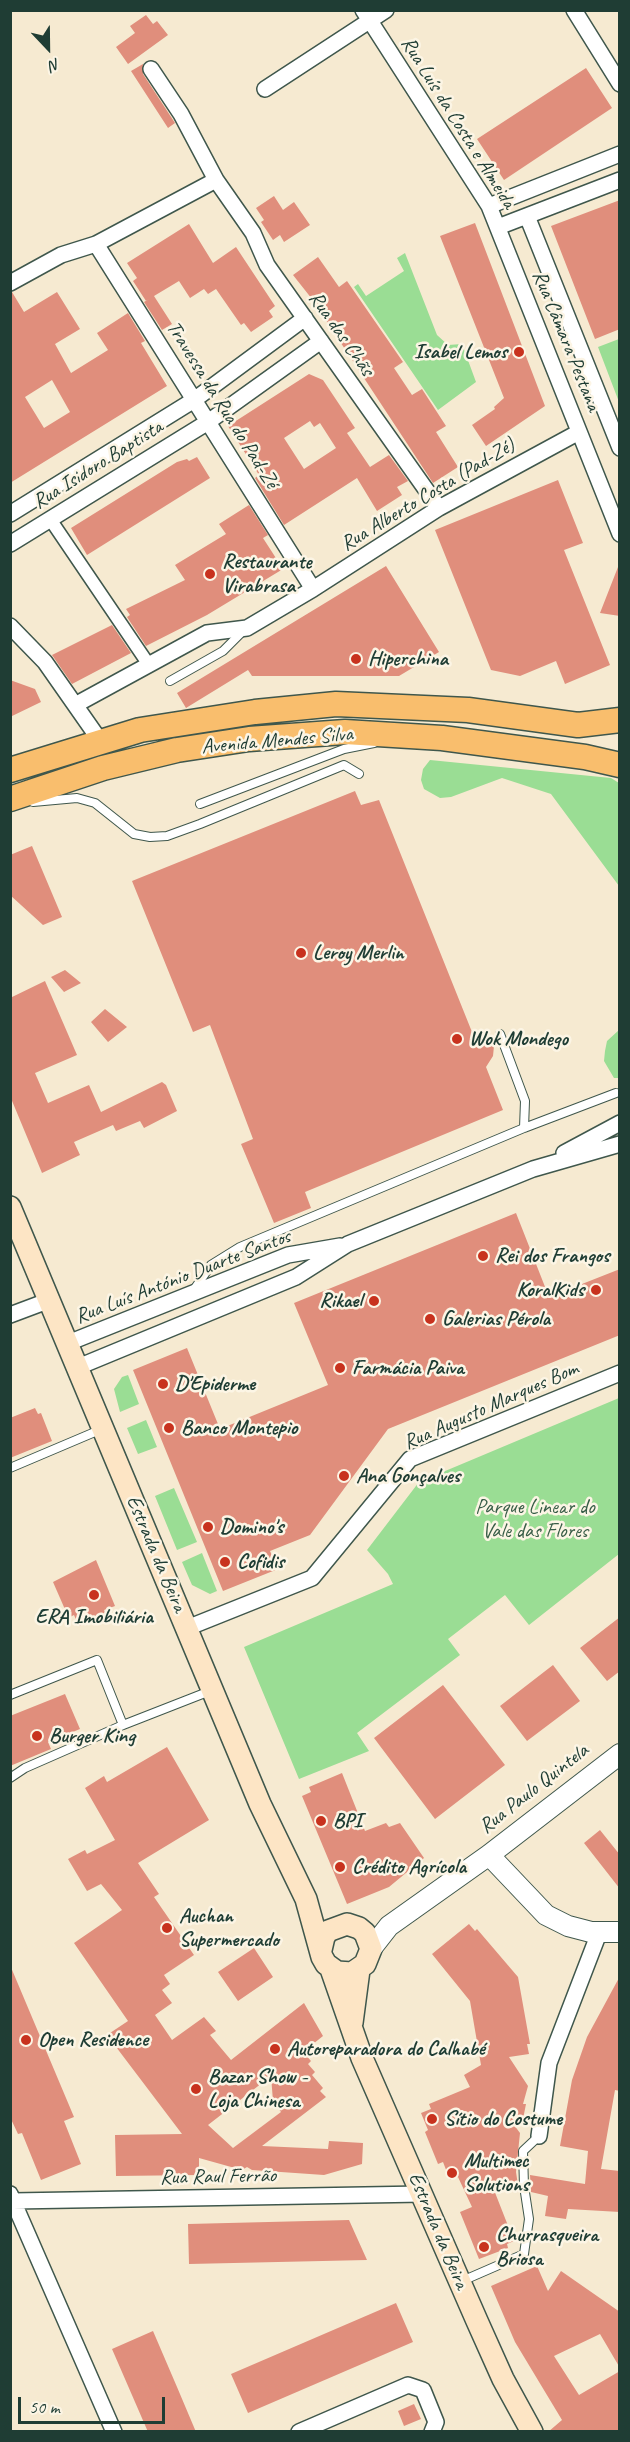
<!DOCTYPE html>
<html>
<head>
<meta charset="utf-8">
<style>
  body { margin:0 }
  #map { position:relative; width:630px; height:2442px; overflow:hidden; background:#f6ead1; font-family:Caveat,sans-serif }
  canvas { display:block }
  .frame { position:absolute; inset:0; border:12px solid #1f3d34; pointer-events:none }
  .north { position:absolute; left:18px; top:18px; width:60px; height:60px; -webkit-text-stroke:4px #fcf5e5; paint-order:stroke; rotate:158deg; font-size:16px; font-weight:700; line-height:24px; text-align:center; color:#1f3d34 }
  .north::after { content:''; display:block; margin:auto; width:21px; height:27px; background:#1f3d34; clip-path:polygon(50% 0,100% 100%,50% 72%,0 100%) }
  .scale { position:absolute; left:18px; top:2397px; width:147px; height:27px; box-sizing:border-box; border:3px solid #1f3d34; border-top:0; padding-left:8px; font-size:18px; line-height:21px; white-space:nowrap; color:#1f3d34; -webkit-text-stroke:4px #fcf5e5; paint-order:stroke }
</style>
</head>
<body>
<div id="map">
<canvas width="630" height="2442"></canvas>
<div class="frame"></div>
<div class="north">N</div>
<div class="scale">50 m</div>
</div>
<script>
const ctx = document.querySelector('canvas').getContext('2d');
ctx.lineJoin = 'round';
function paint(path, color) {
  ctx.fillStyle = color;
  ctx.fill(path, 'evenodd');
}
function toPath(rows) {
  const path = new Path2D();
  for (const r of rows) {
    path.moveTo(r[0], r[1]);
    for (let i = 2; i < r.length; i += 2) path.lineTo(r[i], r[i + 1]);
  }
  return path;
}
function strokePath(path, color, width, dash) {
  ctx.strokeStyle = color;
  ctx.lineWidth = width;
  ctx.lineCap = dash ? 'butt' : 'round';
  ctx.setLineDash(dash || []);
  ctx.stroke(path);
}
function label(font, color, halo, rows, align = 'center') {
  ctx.font = font + ' Caveat,sans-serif';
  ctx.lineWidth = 5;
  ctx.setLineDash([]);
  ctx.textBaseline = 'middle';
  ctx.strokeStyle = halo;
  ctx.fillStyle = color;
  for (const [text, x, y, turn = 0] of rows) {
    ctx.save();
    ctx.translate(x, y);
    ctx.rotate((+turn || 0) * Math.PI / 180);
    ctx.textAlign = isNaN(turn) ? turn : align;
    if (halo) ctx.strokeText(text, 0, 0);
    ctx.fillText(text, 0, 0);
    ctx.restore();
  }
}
paint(toPath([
  [405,253,437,335,448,345,462,344,476,382,438,410,354,287,358,284,366,296,404,271,397,258],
  [619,339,619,402,598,347],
  [430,760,611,778,619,783,619,886,551,794,502,778,451,797,440,798,424,789,421,780,423,769],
  [619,1030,619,1078,614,1078,604,1061,605,1051,607,1041],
  [128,1375,139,1404,120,1412,114,1389,122,1377],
  [619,1398,619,1554,529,1625,505,1595,448,1639,460,1655,357,1733,369,1751,299,1779,244,1647,393,1584,388,1574,367,1550,419,1482],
  [146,1420,157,1447,138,1454,127,1428],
  [174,1488,197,1542,177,1550,155,1496],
  [202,1553,217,1591,210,1594,192,1585,182,1562]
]), '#9add94');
paint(toPath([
  [146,15,153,24,157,21,168,35,128,64,116,47,135,33,130,26],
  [143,64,143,74,175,123,168,128,131,71],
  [586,68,612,108,504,180,477,139],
  [274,196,283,210,294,202,310,225,284,242,280,235,273,240,261,222,264,220,256,208],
  [620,200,620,329,595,339,551,226],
  [475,223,545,406,486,446,472,425,495,409,494,407,504,398,440,236],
  [189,224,213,263,236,247,275,306,269,311,273,317,251,332,244,323,241,325,216,289,208,294,204,289,190,298,179,281,154,296,172,324,162,330,144,302,149,299,146,301,133,281,137,278,127,263],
  [318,257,339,287,347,281,403,362,394,368,412,395,422,389,446,426,436,432,458,467,433,483,312,299,293,275],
  [12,292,24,312,57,292,80,329,55,344,71,373,108,350,97,333,128,313,145,341,141,343,167,386,10,483],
  [52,380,70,412,44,428,25,397],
  [309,374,323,380,355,428,347,433,370,467,389,455,408,481,397,487,402,495,377,511,357,478,284,525,255,478,259,475,228,426],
  [310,421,314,427,320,423,336,448,304,469,284,438],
  [197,457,210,478,87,555,71,528,177,462,187,459,189,461],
  [558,480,583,543,564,550,610,665,565,684,556,661,520,676,491,670,435,530],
  [249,505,268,535,263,538,283,569,207,615,146,646,127,617,130,615,126,609,185,580,175,565,226,534,219,524],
  [386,566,439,652,399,676,252,676,248,670,186,708,177,693],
  [618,567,620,616,600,613],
  [112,625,131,653,72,684,52,655],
  [10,680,35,689,41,702,10,717],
  [355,791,361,805,379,800,474,1037,487,1038,494,1046,493,1056,486,1067,503,1110,305,1192,311,1208,274,1223,241,1144,253,1139,210,1025,193,1032,132,881],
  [32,846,62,917,43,925,10,895,10,855],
  [65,970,81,983,64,992,51,977],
  [45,981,77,1055,35,1073,48,1103,89,1085,101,1112,162,1082,166,1085,177,1111,144,1128,140,1121,116,1131,113,1125,74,1142,80,1155,42,1173,10,1096,10,998],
  [105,1009,127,1027,108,1042,91,1022],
  [516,1213,549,1297,620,1269,620,1335,388,1429,310,1535,270,1551,278,1569,223,1591,133,1370,187,1348,220,1429,328,1385,294,1303],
  [35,1408,38,1414,41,1413,52,1441,10,1458,10,1418],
  [96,1560,115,1606,104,1610,106,1615,79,1626,74,1615,70,1617,67,1614,53,1582],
  [620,1617,620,1671,607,1681,580,1648],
  [553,1665,580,1701,527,1741,500,1706],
  [443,1685,505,1765,435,1819,374,1738],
  [65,1694,80,1729,48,1742,51,1749,10,1766,10,1716],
  [167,1747,209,1820,138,1863,159,1894,154,1897,194,1955,164,1975,170,1984,162,1990,172,2003,155,2015,172,2040,204,2017,216,2031,210,2035,231,2060,304,2003,323,2036,303,2052,311,2061,308,2064,315,2072,312,2075,323,2088,320,2091,326,2097,262,2146,328,2149,329,2141,363,2143,362,2164,324,2175,252,2170,247,2167,242,2170,199,2158,199,2175,116,2176,115,2135,182,2134,107,2035,128,2021,74,1943,122,1910,101,1884,87,1891,68,1859,85,1850,87,1854,115,1840,85,1788,104,1776,107,1782],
  [271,2076,273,2101,281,2112,233,2148,208,2125],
  [342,1773,365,1831,386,1823,389,1827,400,1823,424,1858,389,1887,347,1904,302,1796,311,1792,309,1787],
  [600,1830,620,1855,620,1889,584,1843],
  [469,1924,475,1931,477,1929,518,1977,530,2044,527,2044,529,2054,509,2057,528,2086,523,2104,526,2104,523,2119,514,2125,520,2133,516,2172,519,2192,494,2190,514,2241,507,2244,508,2248,479,2259,460,2212,472,2207,458,2177,450,2180,443,2162,438,2164,425,2132,428,2130,421,2113,431,2109,429,2104,470,2087,464,2075,481,2065,470,2001,432,1954],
  [254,1948,273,1977,238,2001,218,1972],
  [10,1965,74,2117,64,2121,81,2164,41,2180,22,2133,18,2134,10,2117],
  [620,1976,620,2091,615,2090,601,2169,620,2171,620,2212,568,2209,566,2219,545,2216,548,2196,531,2192,530,2175,585,2184,588,2151,560,2146,572,2080,587,2037],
  [349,2220,367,2260,189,2264,188,2224],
  [537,2266,548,2291,561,2271,620,2312,620,2368,600,2334,554,2356,579,2395,620,2371,620,2432,548,2432,562,2420,515,2342,491,2286],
  [396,2303,413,2342,248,2413,231,2374],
  [153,2331,177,2387,196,2432,148,2432,112,2349],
  [414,2404,421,2419,404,2426,398,2411]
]), '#e08e7c');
const service = toPath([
  [170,681,223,651,243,631],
  [33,802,77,798,95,803,134,834,150,837,167,836,200,824,344,765,359,774],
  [200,804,344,749,374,743],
  [500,1034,525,1101,524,1128],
  [193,1291,211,1265,240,1247,524,1128,616,1093],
  [10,1468,102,1429],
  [10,1695,97,1660,123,1725],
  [10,1778,25,1768,123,1725,210,1691],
  [462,2281,524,2254,529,2219,524,2186,523,2151,539,2136]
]);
const pedestrian = toPath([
  [50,519,149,665]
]);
const minor = toPath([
  [363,10,489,206,620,534],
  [574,10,620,84],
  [151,69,181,114,216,180,253,233,267,265,439,508],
  [265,89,386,10],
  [489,206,620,154],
  [527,216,620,448],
  [498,227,620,180],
  [96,244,313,589],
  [10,283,61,255,96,244,216,180],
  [10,514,194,400,305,318],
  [10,544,208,422,321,341],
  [10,626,45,662,101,742],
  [75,705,207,633,247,628,313,589,439,508,579,432],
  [564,1153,620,1123],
  [10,1315,50,1300],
  [68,1343,288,1255,340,1246],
  [78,1367,296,1277,348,1244,533,1169,620,1144],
  [187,1628,312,1578,410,1459,620,1373],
  [539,2136,549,2063,599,1933],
  [10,2194,114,2432],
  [13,2201,423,2194],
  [299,2432,408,2385,423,2390,436,2422,432,2432]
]);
const tertiary = toPath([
  [489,1855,546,1915,568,1926,591,1932,620,1932],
  [371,1949,389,1926,489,1855,620,1754]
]);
const secondary = toPath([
  [10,1207,260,1804,306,1899,322,1957,326,1964,337,1972,352,1973,365,1964,371,1949,365,1933,359,1928,347,1924,328,1931,324,1937,321,1950],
  [331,1969,362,2058,477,2321,503,2379,532,2432],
  [352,2023,359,1970]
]);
const primary = toPath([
  [10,770,140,730,255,712,336,704,468,710,578,725,620,720],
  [10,799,103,768,177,750,249,739,345,732,442,738,585,757,620,765]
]);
strokePath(service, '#3f574c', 10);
strokePath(pedestrian, '#3f574c', 15);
strokePath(minor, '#3f574c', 18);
strokePath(tertiary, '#3f574c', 22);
strokePath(secondary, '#3f574c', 24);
strokePath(primary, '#3f574c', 27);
strokePath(service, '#fff', 8);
strokePath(pedestrian, '#fff', 12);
strokePath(minor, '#fff', 15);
strokePath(tertiary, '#fff', 20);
strokePath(secondary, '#fde5c5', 21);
strokePath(primary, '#f9be6d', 24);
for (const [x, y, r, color] of [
  [519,352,6,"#c8321e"],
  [210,574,6,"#c8321e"],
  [356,659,6,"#c8321e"],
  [301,953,6,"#c8321e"],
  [457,1039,6,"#c8321e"],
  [483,1256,6,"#c8321e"],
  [596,1290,6,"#c8321e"],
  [374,1301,6,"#c8321e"],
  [430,1319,6,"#c8321e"],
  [340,1368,6,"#c8321e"],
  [163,1384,6,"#c8321e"],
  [169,1428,6,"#c8321e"],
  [344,1476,6,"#c8321e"],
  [208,1527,6,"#c8321e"],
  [225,1562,6,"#c8321e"],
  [94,1595,6,"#c8321e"],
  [37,1736,6,"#c8321e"],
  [321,1821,6,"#c8321e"],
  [340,1867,6,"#c8321e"],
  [167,1928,6,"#c8321e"],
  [26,2040,6,"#c8321e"],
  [275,2049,6,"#c8321e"],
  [196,2089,6,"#c8321e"],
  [432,2119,6,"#c8321e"],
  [452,2173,6,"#c8321e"],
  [484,2247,6,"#c8321e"]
]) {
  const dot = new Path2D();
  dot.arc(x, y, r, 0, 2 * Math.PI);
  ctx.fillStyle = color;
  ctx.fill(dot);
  strokePath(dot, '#fcf5e5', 2);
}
label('21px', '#1f3d34', '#fcf5e5', [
  ["Rua Luís da Costa e Almeida",458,123,58],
  ["Rua das Chãs",341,334,55],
  ["Rua Câmara Pestana",566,341,68],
  ["Travessa da Rua do Pad-Zé",222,405,58],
  ["Rua Isidoro Baptista",98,465,-32],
  ["Rua Alberto Costa (Pad-Zé)",428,495,-31],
  ["Avenida Mendes Silva",277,741,-5],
  ["Rua Luís António Duarte Santos",183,1277,-21],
  ["Rua Augusto Marques Bom",491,1406,-24],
  ["Estrada da Beira",156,1554,67],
  ["Rua Paulo Quintela",534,1789,-38],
  ["Rua Raul Ferrão",218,2177,-1],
  ["Estrada da Beira",438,2231,67]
]);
label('bold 21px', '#1f3d34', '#fcf5e5', [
  ["Isabel Lemos",507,352,"right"],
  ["Restaurante",222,562],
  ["Virabrasa",222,586],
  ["Hiperchina",368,659],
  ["Leroy Merlin",313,953],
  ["Wok Mondego",469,1039],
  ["Rei dos Frangos",495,1256],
  ["KoralKids",584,1290,"right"],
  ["Rikael",362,1301,"right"],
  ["Galerias Pérola",442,1319],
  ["Farmácia Paiva",352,1368],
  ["D'Epiderme",175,1384],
  ["Banco Montepio",181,1428],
  ["Ana Gonçalves",356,1476],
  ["Domino's",220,1527],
  ["Cofidis",237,1562],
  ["ERA Imobiliária",94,1617,"center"],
  ["Burger King",49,1736],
  ["BPI",333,1821],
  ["Crédito Agrícola",352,1867],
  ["Auchan",179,1916],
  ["Supermercado",179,1940],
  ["Open Residence",38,2040],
  ["Autoreparadora do Calhabé",287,2049],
  ["Bazar Show -",208,2077],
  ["Loja Chinesa",208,2101],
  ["Sítio do Costume",444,2119],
  ["Multimec",464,2161],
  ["Solutions",464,2185],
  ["Churrasqueira",496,2235],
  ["Briosa",496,2259]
], 'left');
label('21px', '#385d47', '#fcf5e5', [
  ["Parque Linear do",535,1507],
  ["Vale das Flores",535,1531]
]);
</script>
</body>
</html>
